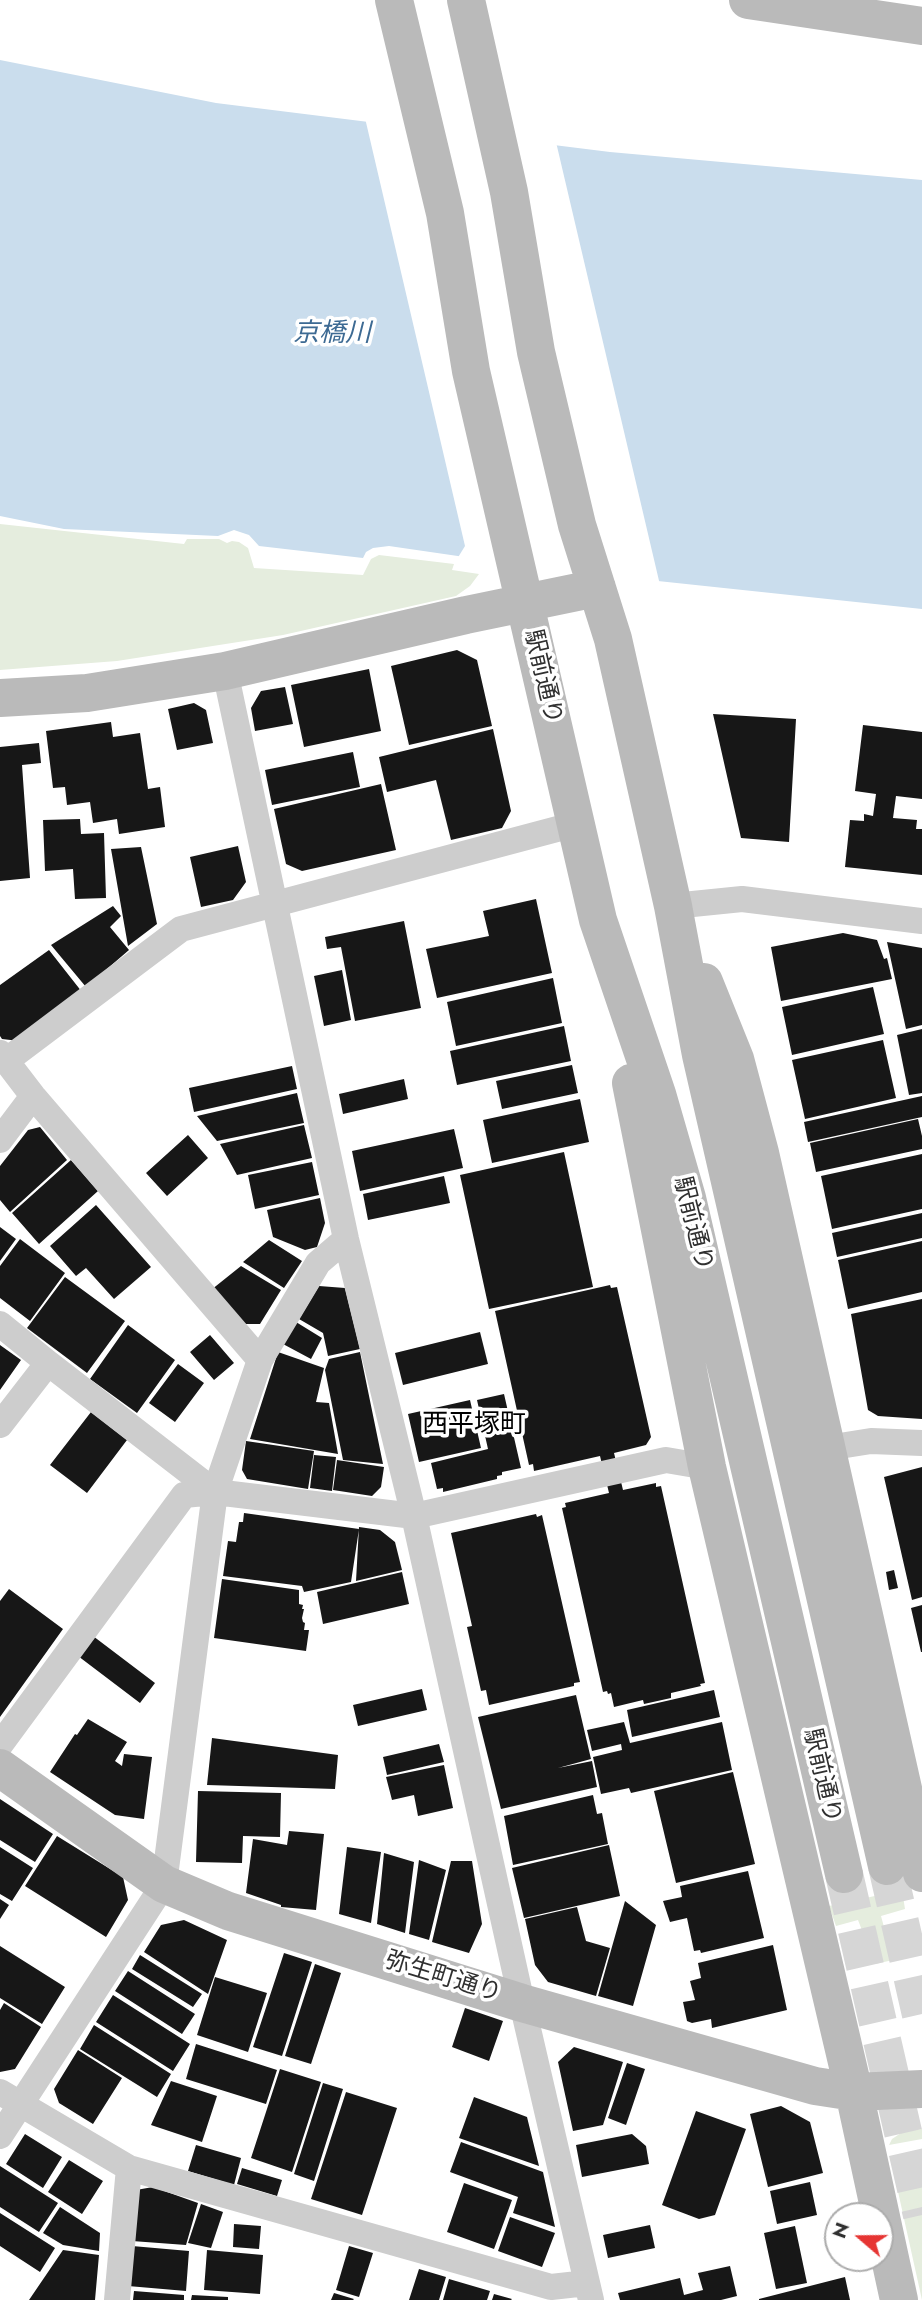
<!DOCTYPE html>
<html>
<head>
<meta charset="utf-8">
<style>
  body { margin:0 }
  #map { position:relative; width:922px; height:2300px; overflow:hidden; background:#fff; font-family:Jost,sans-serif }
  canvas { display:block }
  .north { position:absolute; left:824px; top:2202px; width:70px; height:70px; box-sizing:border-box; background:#fff; border:2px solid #acacac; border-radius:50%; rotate:290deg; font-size:19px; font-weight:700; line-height:28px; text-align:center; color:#303030 }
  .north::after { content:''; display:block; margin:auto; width:24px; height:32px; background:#e63533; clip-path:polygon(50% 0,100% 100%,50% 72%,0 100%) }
</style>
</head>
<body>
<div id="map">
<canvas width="922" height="2300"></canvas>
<div class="north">N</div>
</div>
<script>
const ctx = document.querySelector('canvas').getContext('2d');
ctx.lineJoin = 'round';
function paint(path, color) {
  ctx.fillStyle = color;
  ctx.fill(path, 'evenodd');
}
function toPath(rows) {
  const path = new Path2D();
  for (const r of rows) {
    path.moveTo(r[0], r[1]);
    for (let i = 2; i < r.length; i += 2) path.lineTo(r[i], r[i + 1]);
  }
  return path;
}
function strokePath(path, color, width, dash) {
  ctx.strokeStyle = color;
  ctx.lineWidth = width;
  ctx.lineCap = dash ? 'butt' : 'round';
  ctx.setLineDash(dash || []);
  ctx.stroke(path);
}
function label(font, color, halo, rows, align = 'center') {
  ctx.font = font + ' Jost,"Noto Sans JP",sans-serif';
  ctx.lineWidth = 7;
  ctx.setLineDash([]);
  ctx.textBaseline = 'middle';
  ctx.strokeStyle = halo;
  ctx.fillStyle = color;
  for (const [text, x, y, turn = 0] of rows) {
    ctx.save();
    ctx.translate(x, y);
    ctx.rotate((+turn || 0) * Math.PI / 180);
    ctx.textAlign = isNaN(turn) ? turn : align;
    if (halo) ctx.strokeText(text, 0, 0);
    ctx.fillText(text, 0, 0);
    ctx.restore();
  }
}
paint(toPath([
  [0,524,184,544,187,539,219,539,227,543,232,541,239,542,248,548,254,568,363,575,371,559,379,555,454,564,452,570,479,574,470,586,456,596,283,635,117,661,0,670],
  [902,1890,905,1909,881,1916,893,1960,875,1964,858,1920,836,1926,829,1906],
  [922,2129,922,2139,889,2145,892,2139,904,2131],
  [922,2163,922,2300,893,2169]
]), '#e5edde');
paint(toPath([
  [0,60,216,103,610,152,922,180,922,609,554,570,389,546,373,548,366,552,363,558,259,546,249,535,234,530,218,536,64,529,0,516]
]), '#cadded');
paint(toPath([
  [365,118,556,142,660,585,457,559,465,546]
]), '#fff');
paint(toPath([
  [457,650,477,660,492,726,409,745,391,666],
  [369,669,381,731,304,747,291,685],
  [285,687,293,724,255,731,251,708,261,691],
  [194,703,206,710,213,743,177,750,168,709],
  [713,714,796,719,789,842,741,838],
  [111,722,113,737,140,733,148,789,160,787,165,827,119,834,117,819,93,823,90,802,67,805,65,787,53,788,46,731],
  [863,725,922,732,922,799,896,796,893,818,917,820,916,829,922,829,922,875,845,867,850,820,864,821,864,814,873,816,876,794,855,791],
  [493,729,511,811,502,828,451,840,436,780,387,792,379,757],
  [39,743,41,763,22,765,30,878,0,881,0,747],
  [353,752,360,787,272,805,265,770],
  [381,784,396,850,302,871,286,864,274,809],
  [80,819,81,834,104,833,106,898,75,899,73,869,45,871,43,820],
  [238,846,246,882,233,900,201,907,190,857],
  [141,847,157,924,128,946,111,849],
  [536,899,552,973,437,998,426,949,489,936,483,911],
  [113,906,121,916,110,927,129,950,86,987,51,945],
  [404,921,421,1008,355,1021,341,947,327,949,325,937],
  [843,933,877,940,884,959,887,958,892,979,781,1001,771,947],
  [887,942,922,948,922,1025,906,1029],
  [49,950,82,992,19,1041,2,1039,0,1036,0,985],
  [342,970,351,1020,324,1026,314,976],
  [553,978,562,1023,456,1046,447,1002],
  [873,987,884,1034,792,1055,782,1007],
  [564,1026,571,1061,457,1085,450,1051],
  [922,1029,922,1093,909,1095,897,1035],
  [883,1040,896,1098,805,1119,792,1060],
  [572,1065,578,1093,502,1109,496,1081],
  [292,1066,297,1089,194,1112,189,1088],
  [404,1079,408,1099,343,1114,339,1094],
  [297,1093,304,1123,217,1141,197,1116],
  [922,1096,922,1117,808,1142,804,1122],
  [580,1099,589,1142,492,1163,483,1120],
  [918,1119,922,1136,922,1149,816,1172,810,1143],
  [304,1125,312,1158,237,1175,220,1144],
  [40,1127,67,1160,10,1212,0,1200,0,1166,28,1130],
  [454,1129,463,1168,360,1191,352,1151],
  [188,1135,208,1158,167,1196,146,1173],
  [564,1152,593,1287,489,1309,460,1175],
  [922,1154,922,1209,832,1229,821,1176],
  [71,1160,98,1191,39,1244,12,1213],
  [312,1162,319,1195,255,1209,248,1175],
  [444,1176,450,1203,368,1220,363,1194],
  [320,1198,325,1223,317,1247,305,1250,273,1237,267,1210],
  [96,1205,151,1267,114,1299,86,1268,76,1276,50,1246],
  [922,1213,922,1238,837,1257,832,1233],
  [0,1227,16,1239,0,1261],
  [20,1239,65,1273,30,1321,0,1298,0,1266],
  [269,1240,302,1261,284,1288,243,1262],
  [922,1241,922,1292,848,1309,838,1260],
  [241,1266,281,1290,260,1324,238,1324,211,1290],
  [65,1277,125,1321,87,1373,27,1328],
  [610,1285,611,1288,617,1287,651,1437,646,1445,614,1453,623,1490,656,1483,656,1487,661,1486,705,1683,700,1684,701,1686,671,1693,671,1698,644,1704,643,1700,614,1707,611,1693,608,1694,607,1691,603,1692,562,1508,566,1507,565,1503,609,1493,600,1456,534,1471,533,1464,529,1465,495,1311],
  [319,1286,345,1288,360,1349,328,1356,323,1333,299,1319],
  [922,1299,922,1419,878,1416,868,1410,851,1314],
  [296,1322,322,1338,311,1359,283,1344],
  [128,1325,175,1360,137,1413,90,1379],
  [480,1332,488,1364,403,1385,395,1353],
  [210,1335,234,1363,214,1380,190,1352],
  [0,1345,21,1360,0,1390],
  [278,1352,324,1368,316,1402,329,1403,338,1454,250,1439],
  [360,1352,383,1464,343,1460,325,1370,329,1359],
  [178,1364,204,1383,175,1422,149,1403],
  [504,1394,521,1468,502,1472,502,1475,497,1476,497,1479,443,1492,443,1488,437,1489,431,1463,488,1449,477,1400],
  [470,1400,481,1448,419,1462,408,1414],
  [91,1412,127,1440,87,1493,50,1465],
  [246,1441,314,1451,308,1489,247,1479,242,1470],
  [314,1455,336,1457,332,1491,310,1488],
  [337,1460,384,1467,381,1487,372,1496,333,1490],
  [922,1467,922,1597,912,1600,884,1477],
  [244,1513,359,1529,351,1582,304,1592,302,1586,223,1576,228,1541,236,1542,239,1522,243,1522],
  [536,1514,537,1517,542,1515,580,1682,574,1683,574,1686,489,1705,486,1690,481,1691,467,1627,472,1626,451,1533],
  [359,1527,380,1530,395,1542,402,1570,356,1581],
  [894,1570,898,1588,889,1590,886,1572],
  [402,1572,409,1604,323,1624,317,1592],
  [222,1579,299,1590,299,1604,303,1605,302,1609,304,1609,302,1618,303,1622,305,1623,304,1630,309,1630,306,1651,214,1638],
  [9,1589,63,1629,0,1717,0,1601],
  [922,1605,922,1652,921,1652,911,1608],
  [93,1636,155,1683,140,1703,78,1656],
  [422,1689,427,1710,358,1726,353,1705],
  [714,1690,720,1717,632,1737,627,1710],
  [576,1695,591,1759,558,1768,592,1761,597,1787,501,1809,478,1717],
  [88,1719,127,1742,115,1761,122,1766,124,1754,152,1757,144,1819,115,1815,50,1772,75,1734,77,1735],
  [624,1722,630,1743,722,1722,732,1770,631,1793,629,1788,601,1794,593,1757,622,1750,621,1744,592,1751,587,1730],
  [212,1738,338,1755,335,1789,207,1785],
  [439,1744,444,1762,387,1775,383,1757],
  [444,1765,453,1808,418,1816,414,1795,392,1800,386,1777],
  [733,1772,755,1864,676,1883,654,1791],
  [198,1791,281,1793,280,1837,243,1836,242,1863,196,1862],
  [593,1795,597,1814,602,1813,608,1844,513,1865,504,1816],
  [0,1799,53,1834,35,1862,0,1840],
  [289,1831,324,1834,316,1910,281,1907,281,1905,246,1893,253,1839,287,1845],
  [57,1836,123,1877,128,1900,106,1937,25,1886],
  [609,1845,620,1896,524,1918,512,1868],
  [0,1847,33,1868,12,1901,0,1894],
  [347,1847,381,1852,371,1923,339,1914],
  [384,1853,414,1862,405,1933,377,1924],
  [419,1860,446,1870,429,1940,409,1934],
  [451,1861,472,1861,482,1924,469,1953,432,1942],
  [748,1871,764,1938,701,1953,700,1950,694,1951,687,1918,670,1922,663,1901,682,1897,680,1886],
  [0,1899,9,1905,0,1919],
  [625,1901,656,1925,633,2006,598,1996],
  [577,1907,586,1941,610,1948,596,1996,548,1982,535,1965,525,1919],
  [184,1920,227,1940,208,1994,144,1952,161,1925],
  [773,1945,787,2010,712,2028,711,2019,692,2023,687,2021,683,2002,695,2000,690,1981,701,1978,698,1963],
  [0,1946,65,1987,42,2024,0,1998],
  [284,1953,312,1962,282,2056,253,2047],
  [140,1955,202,1994,193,2007,132,1969],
  [315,1964,341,1973,311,2064,285,2056],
  [128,1971,195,2014,182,2034,115,1991],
  [215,1977,267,1993,248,2052,197,2035],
  [113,1995,190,2044,173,2071,96,2022],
  [4,2003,41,2027,15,2069,0,2072,0,2010],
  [465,2008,503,2021,489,2061,452,2047],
  [94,2025,171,2074,157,2097,80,2049],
  [196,2044,277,2070,266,2104,186,2079],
  [574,2047,623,2062,603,2125,573,2131,558,2062],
  [78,2050,122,2078,93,2124,59,2103,54,2089],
  [627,2063,645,2069,626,2125,608,2118],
  [280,2069,321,2082,292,2172,251,2158],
  [171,2081,217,2096,202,2142,151,2125],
  [323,2083,343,2089,314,2181,294,2174],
  [346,2092,397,2108,362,2215,311,2199],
  [474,2097,527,2117,539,2166,459,2138],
  [781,2106,810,2122,823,2173,768,2187,750,2114],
  [696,2111,746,2129,715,2215,699,2219,662,2205],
  [25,2134,62,2157,43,2188,6,2164],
  [632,2134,646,2146,649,2164,582,2177,576,2145],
  [461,2142,543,2172,555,2227,513,2213,518,2197,450,2172],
  [196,2145,241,2158,234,2185,188,2171],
  [69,2160,103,2181,82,2214,48,2192],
  [0,2166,58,2203,39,2232,0,2207],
  [242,2168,282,2180,277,2196,237,2184],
  [810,2182,817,2215,777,2224,770,2191],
  [464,2183,512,2200,494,2249,447,2232],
  [153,2187,198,2203,186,2245,132,2241,136,2190],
  [201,2204,223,2212,211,2248,188,2243],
  [60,2207,100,2233,99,2251,63,2245,43,2233],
  [0,2213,55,2248,40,2272,0,2246],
  [510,2217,555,2233,542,2267,498,2251],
  [234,2224,261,2226,259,2249,233,2247],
  [650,2225,655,2248,608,2258,603,2235],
  [795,2226,807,2283,776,2289,764,2233],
  [132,2246,189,2251,186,2291,128,2286],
  [349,2246,373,2253,359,2297,336,2290],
  [63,2250,99,2255,95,2300,29,2300],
  [207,2250,263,2255,260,2294,204,2290],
  [730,2266,737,2296,721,2300,620,2300,618,2293,680,2278,684,2295,703,2290,698,2273],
  [419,2269,446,2277,439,2300,409,2300],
  [845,2277,850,2300,759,2300,759,2299],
  [449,2279,490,2291,487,2300,443,2300],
  [134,2291,184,2295,184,2300,133,2300],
  [334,2293,354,2299,353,2300,331,2300],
  [494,2294,512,2299,511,2300,492,2300],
  [192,2295,228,2297,228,2300,191,2300]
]), '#171717');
strokePath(toPath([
  [887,1866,922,2019],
  [844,1874,922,2215]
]), '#d6d6d6', 38, [38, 19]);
strokePath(toPath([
  [225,671,346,1239,414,1516,522,2003,591,2300],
  [673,906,742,899,922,921],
  [0,1053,33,1096,260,1360],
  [7,1060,181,929,576,824],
  [0,1140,33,1096],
  [0,1324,48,1363,215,1492,414,1516,666,1460,707,1467],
  [0,1425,48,1363],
  [827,1448,871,1441,922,1443],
  [0,1745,184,1495,215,1492,260,1360,318,1263,346,1239],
  [0,2092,129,2168,551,2287,587,2283],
  [0,2136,164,1884,215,1492],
  [117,2300,129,2168]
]), '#cdcdcd', 26);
strokePath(toPath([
  [394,0,445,213,471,371,598,920,657,1094,687,1198,844,1874],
  [466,0,509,192,536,352,577,525,613,639,673,906,701,1055,887,1866],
  [748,0,922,26],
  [0,698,87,693,225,671,466,615,597,588],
  [704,982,735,1059,760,1153,922,1873],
  [631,1083,707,1467,854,2092,899,2300],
  [0,1768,164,1884,228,1911,522,2003,815,2086,854,2092,922,2089]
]), '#bababa', 38);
label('24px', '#303030', '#fff', [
  ["駅前通り",542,677,77],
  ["駅前通り",692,1224,76],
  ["駅前通り",821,1776,77],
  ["弥生町通り",443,1978,17]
]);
label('italic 26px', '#3d6a93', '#fff', [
  ["京橋川",332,335]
]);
label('26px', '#000', '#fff', [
  ["西平塚町",474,1426]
]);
</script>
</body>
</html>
